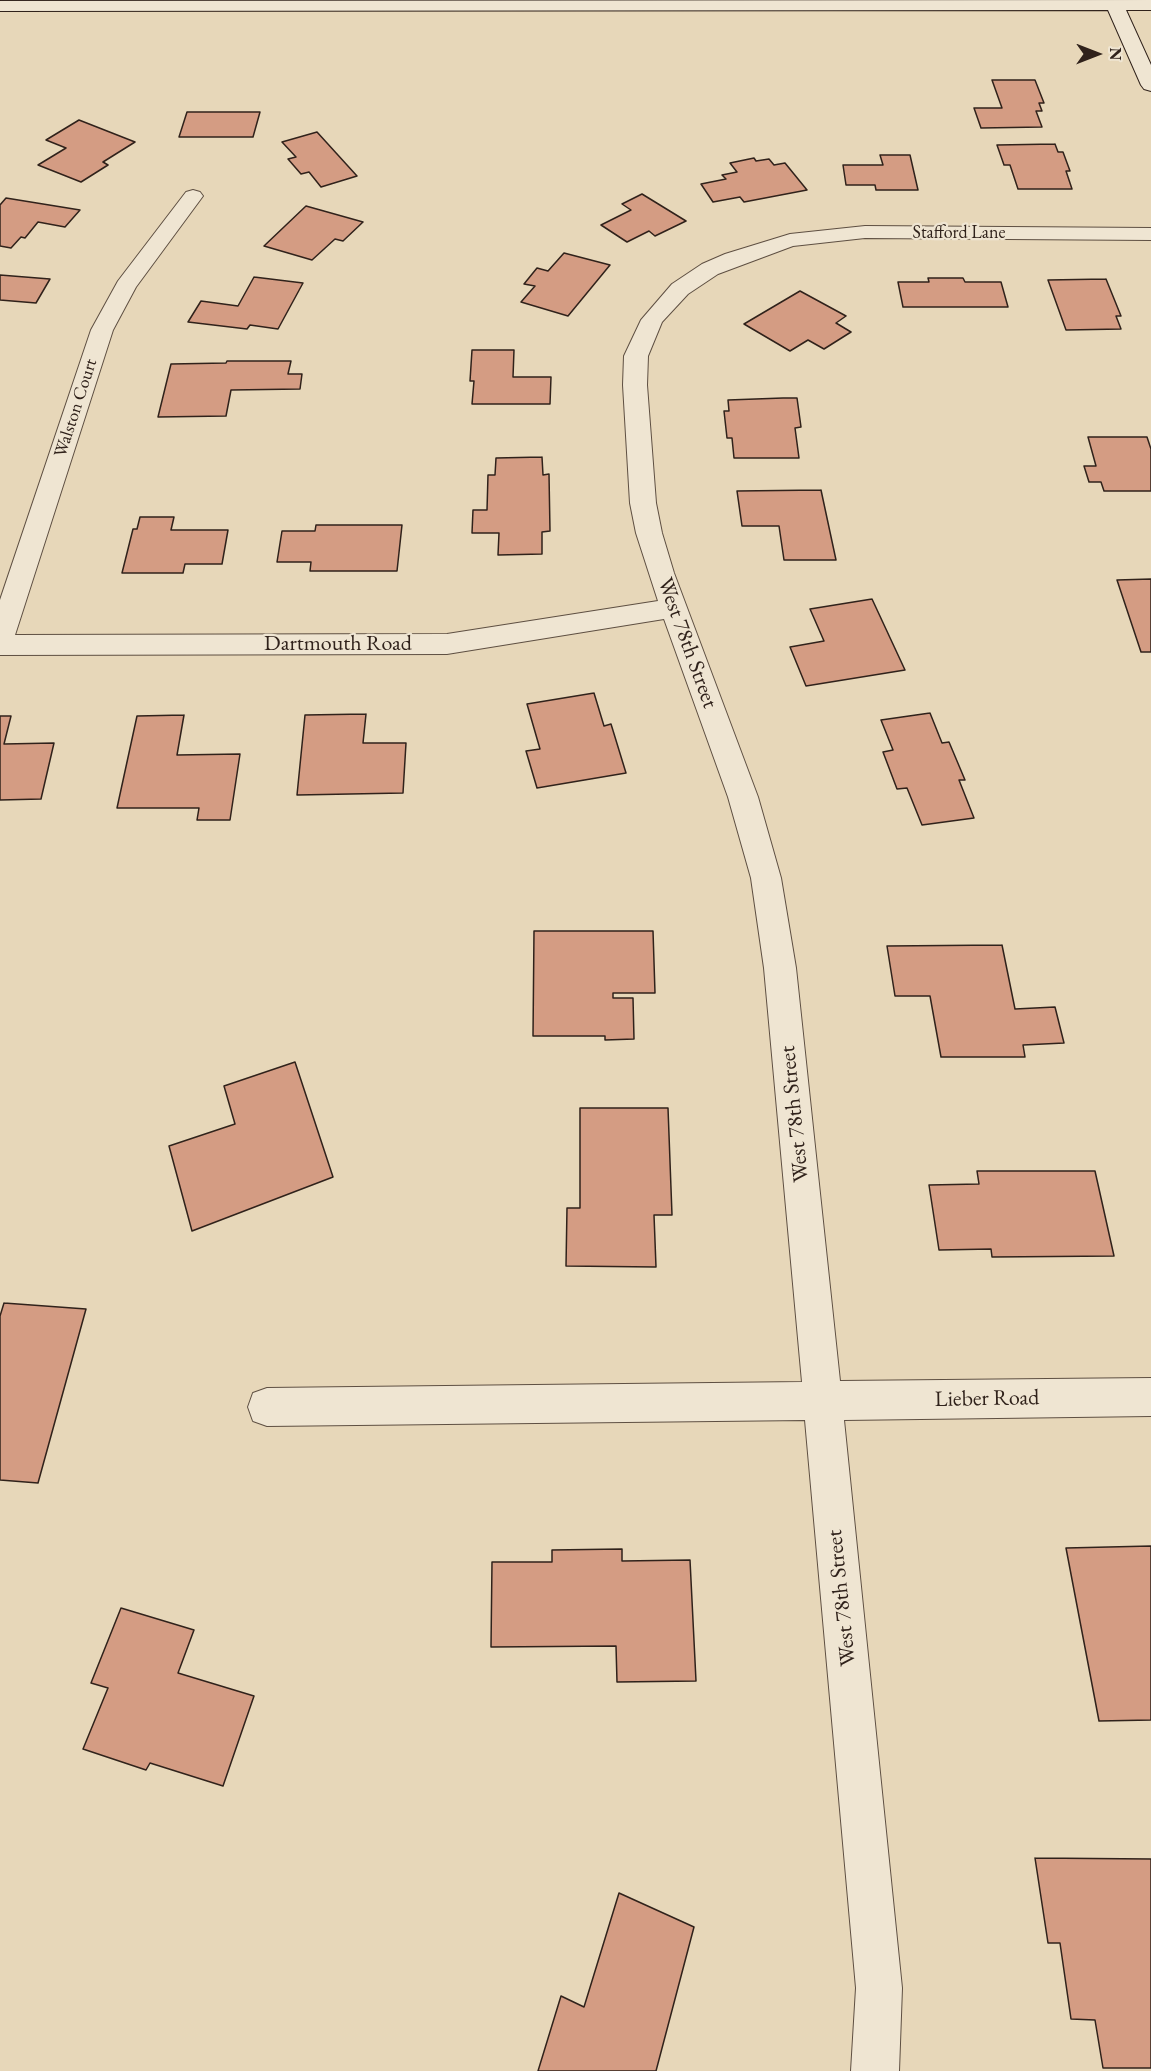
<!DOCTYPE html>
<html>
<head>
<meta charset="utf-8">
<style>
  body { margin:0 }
  #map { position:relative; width:1151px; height:2071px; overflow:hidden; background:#e7d7b9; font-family:"EB Garamond",serif }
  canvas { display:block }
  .north { position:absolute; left:1067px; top:24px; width:60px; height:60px; -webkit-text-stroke:4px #efe5d2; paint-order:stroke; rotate:90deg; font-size:16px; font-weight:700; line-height:24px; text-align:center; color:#30221b }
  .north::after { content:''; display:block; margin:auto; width:21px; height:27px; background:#30221b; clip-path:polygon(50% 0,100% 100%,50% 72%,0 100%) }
</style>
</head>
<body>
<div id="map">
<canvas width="1151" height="2071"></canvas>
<div class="north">N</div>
</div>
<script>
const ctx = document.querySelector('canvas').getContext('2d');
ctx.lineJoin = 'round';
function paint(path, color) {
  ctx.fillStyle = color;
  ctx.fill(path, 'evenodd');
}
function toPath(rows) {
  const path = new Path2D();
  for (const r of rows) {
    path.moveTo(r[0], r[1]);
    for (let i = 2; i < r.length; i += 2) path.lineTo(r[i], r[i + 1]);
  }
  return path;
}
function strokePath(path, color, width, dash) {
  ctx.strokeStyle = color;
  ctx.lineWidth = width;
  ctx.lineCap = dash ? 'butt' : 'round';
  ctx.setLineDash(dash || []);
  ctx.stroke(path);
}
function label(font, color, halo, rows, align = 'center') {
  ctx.font = font + ' "EB Garamond",serif';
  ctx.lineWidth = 4.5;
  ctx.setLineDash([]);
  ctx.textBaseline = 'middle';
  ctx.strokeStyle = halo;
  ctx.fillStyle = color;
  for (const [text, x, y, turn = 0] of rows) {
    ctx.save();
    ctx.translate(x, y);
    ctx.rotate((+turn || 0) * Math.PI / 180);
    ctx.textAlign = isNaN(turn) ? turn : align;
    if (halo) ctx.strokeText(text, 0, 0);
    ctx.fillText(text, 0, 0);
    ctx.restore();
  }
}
const building = toPath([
  [992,80,1035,80,1044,103,1039,103,1042,111,1036,111,1042,127,981,128,974,108,1002,108,992,80],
  [187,112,260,112,253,137,179,137,187,112],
  [79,120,135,142,103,162,108,165,81,182,38,165,66,148,46,140,79,120],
  [317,132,357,176,321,187,309,172,301,174,288,159,296,157,282,142,317,132],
  [1055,144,1058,152,1063,152,1070,171,1066,171,1072,189,1018,189,1010,165,1004,165,997,145,1055,144],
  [880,155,910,155,918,190,876,190,875,185,846,185,843,165,883,165,880,155],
  [754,158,756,161,769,159,774,165,785,163,807,190,744,202,740,197,713,202,701,184,726,179,722,175,737,172,730,163,754,158],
  [642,194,686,221,655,236,649,231,627,242,601,225,631,210,622,204,642,194],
  [6,198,80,210,65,227,38,222,25,238,21,237,11,248,0,246,0,205,6,198],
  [306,206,363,222,343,241,335,239,312,260,264,246,306,206],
  [564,253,610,265,568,316,521,302,535,286,524,284,537,268,548,271,564,253],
  [0,275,50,279,36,303,0,300,0,275],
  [254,277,303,283,278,329,250,325,247,329,188,322,201,301,238,306,254,277],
  [928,278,963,278,965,282,1001,282,1008,307,903,307,898,282,929,282,928,278],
  [1106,279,1121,316,1116,316,1121,329,1066,330,1048,280,1106,279],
  [800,291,846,316,836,323,851,332,824,349,808,340,790,351,744,324,800,291],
  [472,350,514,350,513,377,551,377,550,404,472,404,474,381,470,381,472,350],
  [227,361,291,361,288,374,302,374,300,389,231,390,226,416,158,417,171,364,226,363,227,361],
  [783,398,797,398,801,427,795,428,799,458,734,458,732,438,727,438,724,411,729,411,728,400,783,398],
  [1088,437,1147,437,1151,449,1151,491,1104,491,1101,482,1089,482,1084,466,1096,466,1088,437],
  [542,457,543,475,549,474,550,531,542,532,542,554,498,555,499,533,472,533,473,510,487,510,488,475,495,475,496,458,542,457],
  [821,490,836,560,784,560,779,526,742,526,737,491,821,490],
  [140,517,174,517,171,530,228,530,222,564,185,564,183,573,122,573,133,529,137,529,140,517],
  [316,525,402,525,397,571,310,571,311,562,277,562,282,531,315,531,316,525],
  [1151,579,1151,652,1141,652,1117,580,1151,579],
  [872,599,905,670,806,686,790,647,824,641,810,609,872,599],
  [594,693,604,726,611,724,626,773,537,788,526,751,540,749,527,704,594,693],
  [930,713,942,743,949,742,965,780,959,780,974,818,922,825,907,788,897,789,883,752,893,750,881,720,930,713],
  [366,714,363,743,406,743,403,793,297,795,305,715,366,714],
  [184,715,177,755,240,754,230,820,197,820,199,808,117,808,137,716,184,715],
  [0,716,11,716,4,744,54,743,41,799,0,800,0,716],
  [534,931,653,931,655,993,613,993,613,998,633,998,634,1039,605,1040,605,1036,533,1036,534,931],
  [1002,945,1015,1009,1055,1007,1064,1043,1023,1045,1025,1057,941,1057,930,996,895,996,887,946,1002,945],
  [295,1062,333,1177,192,1231,169,1146,235,1124,224,1086,295,1062],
  [580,1108,668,1108,672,1215,654,1215,656,1267,566,1266,567,1208,580,1208,580,1108],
  [977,1171,1095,1171,1114,1256,992,1257,991,1249,939,1250,929,1185,979,1184,977,1171],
  [4,1303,86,1309,38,1483,0,1480,0,1316,4,1303],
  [1151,1546,1151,1720,1099,1721,1066,1548,1151,1546],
  [622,1549,622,1561,690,1560,696,1681,617,1682,616,1646,491,1647,492,1562,552,1562,552,1550,622,1549],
  [121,1608,194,1630,178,1673,254,1696,223,1786,150,1763,146,1770,83,1749,108,1688,91,1683,121,1608],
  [1035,1858,1151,1859,1151,2068,1103,2068,1095,2020,1071,2019,1060,1943,1048,1943,1035,1858],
  [619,1893,694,1927,656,2071,538,2071,561,1996,584,2007,619,1893]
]);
paint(building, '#d49c83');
strokePath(building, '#30221b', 1.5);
const minor = toPath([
  [193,190,200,192,203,196,136,287,113,330,15,635,447,634,658,601,636,533,630,503,623,385,624,356,641,320,672,284,702,264,725,254,790,234,865,226,1151,228,1151,240,865,238,793,246,718,274,688,294,662,322,648,356,647,385,656,503,662,533,674,573,758,797,781,878,796,968,840,1381,1151,1378,1151,1416,844,1420,902,1988,899,2071,851,2071,856,1988,805,1420,267,1426,253,1421,248,1407,253,1393,267,1388,802,1382,764,968,751,878,728,797,664,619,447,654,0,655,0,600,91,330,118,281,186,192,193,190]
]);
const secondary = toPath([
  [1151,0,1151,10,1126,10,1151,65,1151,91,1144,89,1141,85,1108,10,0,11,0,1,1151,0]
]);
strokePath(minor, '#5e4f42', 2);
strokePath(secondary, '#30221b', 2);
paint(minor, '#efe5d2');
paint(secondary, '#efe5d2');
label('18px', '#30221b', '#efe5d2', [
  ["Stafford Lane",959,233],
  ["Walston Court",76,408,-72]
]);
label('22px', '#30221b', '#efe5d2', [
  ["West 78th Street",687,643,70],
  ["Dartmouth Road",338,644],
  ["West 78th Street",795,1114,-96],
  ["Lieber Road",987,1399,-1],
  ["West 78th Street",842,1598,-96]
]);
</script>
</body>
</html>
